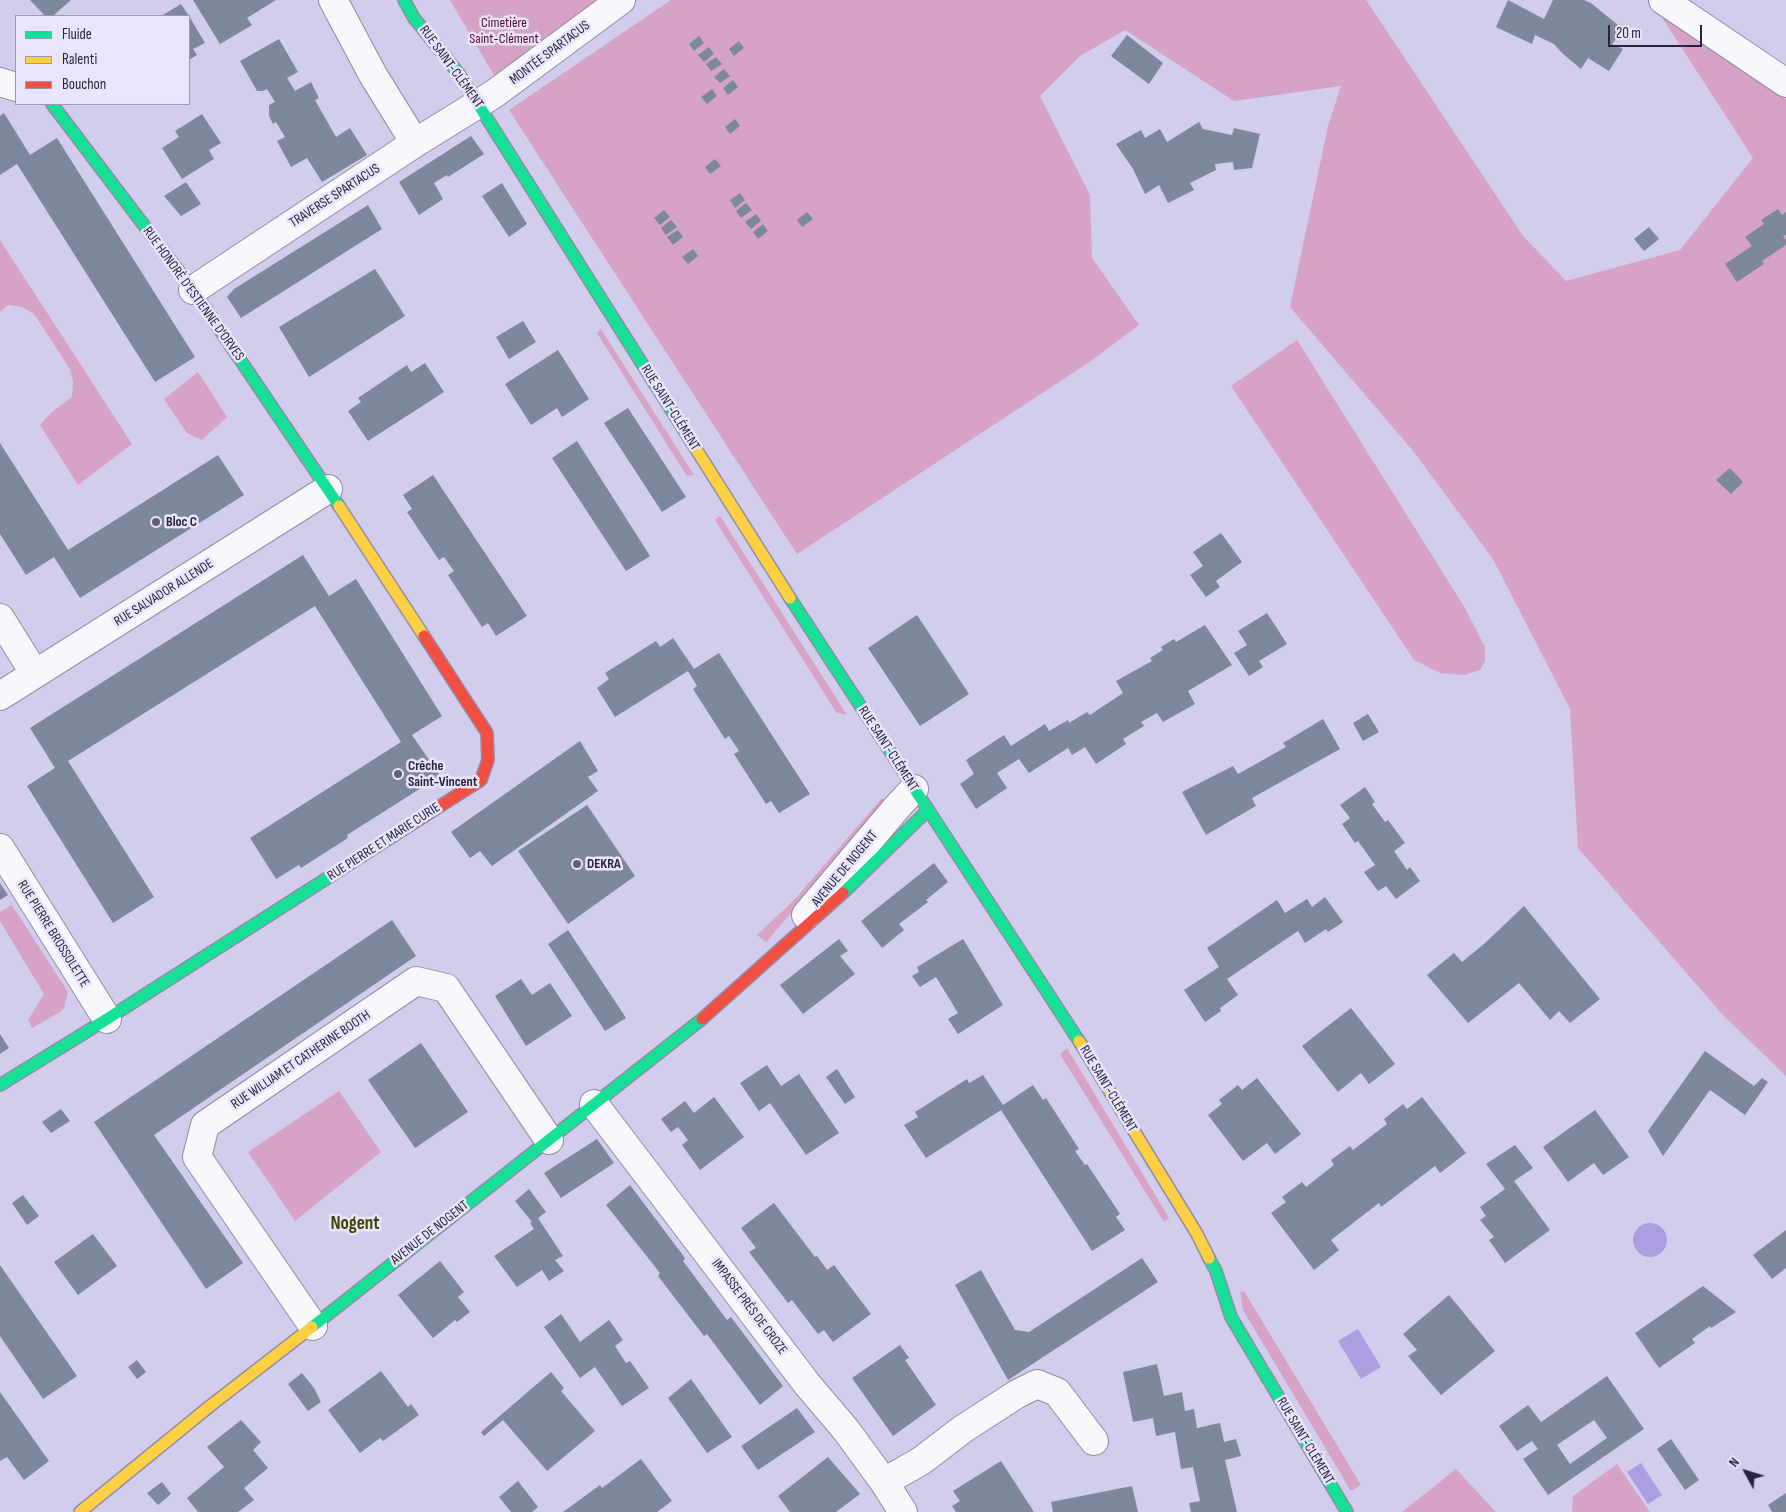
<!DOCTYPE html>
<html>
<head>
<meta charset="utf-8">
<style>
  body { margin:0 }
  #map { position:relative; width:1786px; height:1512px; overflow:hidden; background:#d2cced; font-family:"Sofia Sans Condensed",sans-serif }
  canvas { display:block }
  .legend { position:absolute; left:15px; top:15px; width:175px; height:90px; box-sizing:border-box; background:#e9e5fd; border:1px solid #9c98af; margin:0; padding:6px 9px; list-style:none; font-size:15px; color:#29243b }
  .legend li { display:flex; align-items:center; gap:10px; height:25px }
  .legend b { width:25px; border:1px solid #9c98af }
  .north { position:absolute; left:1721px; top:1447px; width:50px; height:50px; -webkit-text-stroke:4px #e9e5fd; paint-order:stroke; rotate:309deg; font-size:14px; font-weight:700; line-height:20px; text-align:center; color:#29243b }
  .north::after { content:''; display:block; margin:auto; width:18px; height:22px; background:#29243b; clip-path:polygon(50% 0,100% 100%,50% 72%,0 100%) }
  .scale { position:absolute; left:1608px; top:25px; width:94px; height:22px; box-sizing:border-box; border:2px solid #29243b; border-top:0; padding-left:6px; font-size:15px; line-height:18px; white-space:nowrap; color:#29243b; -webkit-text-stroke:4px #e9e5fd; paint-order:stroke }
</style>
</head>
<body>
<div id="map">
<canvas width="1786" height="1512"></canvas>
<ul class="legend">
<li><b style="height:6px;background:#16e098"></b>Fluide</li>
<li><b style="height:6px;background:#ffcf43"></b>Ralenti</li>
<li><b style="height:6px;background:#f24e42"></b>Bouchon</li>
</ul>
<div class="north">N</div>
<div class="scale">20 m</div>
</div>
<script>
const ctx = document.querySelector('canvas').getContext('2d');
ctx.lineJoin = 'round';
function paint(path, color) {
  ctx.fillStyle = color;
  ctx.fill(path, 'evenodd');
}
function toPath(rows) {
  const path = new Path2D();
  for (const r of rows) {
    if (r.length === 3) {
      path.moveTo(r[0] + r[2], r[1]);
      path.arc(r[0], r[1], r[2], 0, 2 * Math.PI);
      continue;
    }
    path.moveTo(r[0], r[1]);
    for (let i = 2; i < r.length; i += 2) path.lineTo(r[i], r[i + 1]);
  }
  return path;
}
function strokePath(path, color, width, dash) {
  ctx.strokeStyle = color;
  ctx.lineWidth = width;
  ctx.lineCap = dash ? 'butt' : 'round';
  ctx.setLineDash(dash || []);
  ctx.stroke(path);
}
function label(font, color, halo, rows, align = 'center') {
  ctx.font = font + ' "Sofia Sans Condensed",sans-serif';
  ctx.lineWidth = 5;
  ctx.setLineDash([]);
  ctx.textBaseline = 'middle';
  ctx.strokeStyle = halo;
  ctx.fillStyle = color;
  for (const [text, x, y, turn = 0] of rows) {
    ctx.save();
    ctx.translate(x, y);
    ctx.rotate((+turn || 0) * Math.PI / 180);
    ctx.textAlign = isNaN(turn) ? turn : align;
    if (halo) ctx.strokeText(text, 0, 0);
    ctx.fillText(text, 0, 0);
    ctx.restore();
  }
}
paint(toPath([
  [450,0,599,0,495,77],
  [671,0,1366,0,1523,236,1566,281,1680,250,1753,158,1652,2,1786,99,1786,1076,1722,1014,1578,848,1570,709,1493,559,1414,452,1290,307,1328,126,1341,86,1234,101,1125,30,1080,56,1040,96,1090,195,1092,258,1139,325,1091,361,797,554,509,110],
  [0,240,132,444,78,485,40,425,52,412,72,397,73,381,70,369,34,314,22,307,8,305,0,312],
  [601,329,694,475,687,476,597,333],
  [1297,340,1465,608,1485,647,1485,661,1480,670,1464,675,1440,673,1414,660,1231,386],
  [198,372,227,417,202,440,187,433,164,399],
  [720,516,847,715,836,712,715,520],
  [882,798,886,803,766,942,757,935,795,899],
  [12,905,68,992,64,1008,60,1012,32,1028,28,1020,44,994,0,921,0,912],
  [1067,1048,1169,1218,1164,1222,1060,1054],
  [339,1091,381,1152,295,1221,248,1152],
  [1244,1291,1361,1485,1351,1491,1243,1310,1240,1292],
  [1617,1464,1650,1512,1572,1512,1573,1496],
  [1456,1469,1496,1512,1402,1512]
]), '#d6a2c6');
paint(toPath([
  [1650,1240,17],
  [1358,1329,1381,1367,1361,1379,1338,1341],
  [1641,1463,1662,1495,1648,1504,1627,1472]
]), '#ad9ee2');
paint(toPath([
  [30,0,71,0,53,16,45,16],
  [193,0,276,0,247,18,252,25,220,44],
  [1508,0,1544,19,1553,0,1584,0,1591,3,1624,30,1612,44,1623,49,1609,71,1588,58,1581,69,1562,53,1554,44,1535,35,1532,44,1496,27],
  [181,4,189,16,161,16],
  [189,16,205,43,193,49,197,55,189,60],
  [1127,35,1163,63,1149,84,1111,56],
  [699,36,704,43,694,51,689,44],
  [279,39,298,72,287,78,295,91,311,82,319,98,315,100,336,137,350,128,367,155,322,182,307,158,291,167,277,141,285,137,276,122,273,124,269,116,269,105,275,102,267,89,263,91,257,91,240,61],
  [739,41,744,48,734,56,729,49],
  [709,47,714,54,704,62,698,55],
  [716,57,722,64,711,71,706,64],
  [724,69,730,76,720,83,714,77],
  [733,80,738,87,728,95,723,88],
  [712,89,717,96,707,104,701,97],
  [4,113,30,155,57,138,195,357,155,382,17,164,0,175,0,116],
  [202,114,221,143,209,150,214,159,182,179,162,148,179,137,175,131],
  [735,119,740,126,730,134,725,127],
  [1199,122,1203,129,1232,135,1234,128,1260,134,1252,168,1234,170,1233,162,1215,164,1216,170,1190,183,1194,190,1168,203,1159,185,1145,194,1133,169,1116,144,1141,130,1145,138,1160,129,1167,142],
  [471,136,484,154,448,177,447,175,434,183,443,199,419,215,399,182],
  [715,159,721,166,710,174,705,167],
  [186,182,201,204,181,216,164,196],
  [502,183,527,224,509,237,482,196],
  [740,193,745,200,735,208,730,200],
  [746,203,752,210,741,218,736,211],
  [368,205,382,229,241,318,227,297,234,289],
  [1778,209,1782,215,1786,212,1786,235,1783,236,1786,240,1786,245,1762,261,1764,264,1737,282,1725,264,1752,246,1745,237,1764,224,1761,220],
  [664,210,670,217,660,225,654,218],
  [807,212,813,219,802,227,797,220],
  [756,214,761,221,751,229,745,222],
  [671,220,677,227,666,235,661,228],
  [763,224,768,231,758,239,753,232],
  [1649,227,1659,239,1644,251,1634,239],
  [678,230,683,237,673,245,667,237],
  [693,249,698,256,688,264,682,257],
  [375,269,405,316,309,377,279,327],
  [523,321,536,342,509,359,496,337],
  [558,350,589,399,562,417,557,408,531,425,505,384],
  [425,363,444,392,368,441,348,411,361,402,358,398,407,365,411,372],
  [628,408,686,497,662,512,604,423],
  [577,441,650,556,626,571,552,458],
  [0,443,68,550,218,455,244,495,80,598,54,557,26,575,0,534],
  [1730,468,1743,482,1731,494,1716,480],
  [433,475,527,616,496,636,488,623,482,627,448,575,454,571,444,557,439,560,407,512,412,509,403,495],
  [1221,533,1242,562,1216,581,1220,587,1206,597,1190,575,1203,566,1193,552],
  [303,555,329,596,356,579,442,716,412,735,440,776,347,835,348,838,301,868,299,865,276,879,250,838,401,742,315,606,68,761,154,897,113,923,27,786,55,768,30,728],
  [1267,613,1287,644,1259,661,1263,667,1249,676,1234,653,1247,645,1238,631],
  [917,615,969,694,920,726,868,648],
  [1205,625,1232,665,1188,691,1195,704,1163,722,1157,713,1141,722,1144,726,1123,739,1126,744,1096,764,1085,747,1072,755,1068,748,1029,773,1019,759,997,773,1007,788,976,809,960,784,974,774,966,760,1004,735,1011,746,1045,724,1049,731,1068,720,1069,723,1087,712,1090,715,1123,693,1116,681,1152,661,1150,658,1163,650,1161,647,1174,639,1176,642],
  [673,638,694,669,719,653,810,794,779,813,771,801,766,804,734,754,739,751,729,736,725,739,693,689,697,686,688,671,615,717,597,688,609,679,605,673,656,641,660,647],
  [1368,714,1379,732,1363,741,1353,723],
  [1323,719,1340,749,1252,798,1256,806,1206,835,1182,792,1233,766,1238,774,1286,747,1283,743],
  [580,741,598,771,588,777,598,791,492,866,480,851,470,858,451,832],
  [1365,787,1375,802,1372,804,1385,822,1388,820,1405,843,1394,851,1407,870,1410,867,1420,881,1396,899,1386,886,1378,891,1364,872,1375,865,1358,841,1355,843,1342,824,1350,818,1340,805],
  [587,805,635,876,568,924,518,851],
  [934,863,948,882,926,900,928,902,899,924,904,930,882,948,861,921],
  [0,883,8,895,0,900],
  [1325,897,1343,922,1328,932,1326,929,1305,943,1298,931,1227,979,1238,995,1220,1008,1221,1011,1205,1022,1184,990,1219,967,1207,948,1277,900,1285,913,1307,899,1312,907],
  [1524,906,1600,999,1570,1023,1559,1011,1550,1020,1519,983,1468,1023,1427,975,1454,953,1462,962,1484,944],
  [392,920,416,956,154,1135,243,1263,206,1289,94,1122],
  [568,930,626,1018,605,1031,548,944],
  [839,939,848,951,840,956,855,974,803,1014,780,985],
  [963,939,1003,1005,958,1034,948,1019,958,1013,936,977,920,987,912,976,919,972,917,967],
  [521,979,532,995,550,983,572,1016,526,1046,495,996],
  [1351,1008,1395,1064,1369,1084,1361,1073,1338,1092,1302,1046],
  [0,1034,9,1048,0,1054],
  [421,1043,468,1112,415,1148,368,1080],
  [1705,1051,1754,1086,1762,1078,1768,1082,1745,1115,1710,1090,1663,1156,1648,1131],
  [767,1065,781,1086,799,1074,839,1133,806,1155,770,1103,759,1111,740,1083],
  [837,1069,855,1097,845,1104,826,1077],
  [983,1075,1003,1105,1033,1085,1043,1100,1046,1098,1079,1149,1075,1151,1085,1165,1087,1164,1120,1214,1116,1217,1125,1230,1092,1251,1001,1110,926,1158,904,1125,918,1117,915,1112,967,1079,969,1083],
  [1257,1078,1301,1134,1275,1154,1267,1143,1243,1161,1208,1115,1222,1104,1219,1100,1238,1085,1242,1090],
  [714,1097,744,1137,700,1170,682,1145,688,1140,678,1127,671,1132,661,1119,685,1101,694,1113],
  [1422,1097,1466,1153,1440,1173,1435,1166,1381,1207,1379,1203,1331,1240,1339,1250,1314,1270,1271,1213,1286,1202,1282,1197,1302,1182,1306,1187,1334,1165,1331,1160,1350,1146,1353,1150,1387,1124,1384,1119,1403,1104,1407,1109],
  [61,1109,70,1121,51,1133,42,1122],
  [1595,1110,1629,1157,1603,1175,1594,1163,1568,1182,1543,1147],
  [597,1139,614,1163,561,1198,544,1173],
  [1515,1145,1533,1168,1514,1181,1550,1230,1505,1263,1489,1240,1494,1237,1480,1220,1486,1216,1480,1207,1505,1189,1486,1164],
  [630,1185,685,1258,683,1261,727,1320,731,1317,783,1386,760,1405,707,1334,704,1336,658,1276,660,1273,606,1205],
  [529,1189,546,1212,538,1218,563,1256,555,1260,564,1271,549,1281,542,1270,517,1287,494,1256,534,1229,530,1223,532,1222,515,1201],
  [23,1195,39,1216,27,1225,12,1203],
  [774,1203,815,1257,817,1256,827,1270,834,1265,871,1314,833,1342,824,1330,818,1334,792,1300,788,1303,749,1252,756,1248,741,1228],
  [1786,1230,1786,1268,1772,1279,1753,1255],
  [93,1234,117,1266,78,1295,54,1262],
  [1142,1258,1158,1282,1008,1380,955,1285,981,1270,1015,1330,1029,1332],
  [440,1261,464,1292,458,1297,470,1312,457,1322,455,1320,433,1338,398,1295],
  [0,1265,77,1376,43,1399,0,1336],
  [1703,1286,1736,1312,1711,1328,1710,1326,1692,1339,1695,1343,1659,1368,1635,1333],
  [1449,1295,1495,1351,1441,1395,1408,1356,1417,1350,1403,1334],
  [561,1314,580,1342,609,1320,623,1340,615,1346,626,1363,630,1361,649,1388,622,1406,595,1367,580,1378,544,1327],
  [900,1345,909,1358,905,1360,936,1405,893,1436,852,1378],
  [137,1360,146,1372,137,1379,128,1367],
  [1157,1364,1164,1396,1182,1392,1185,1411,1194,1409,1197,1428,1220,1423,1224,1442,1236,1439,1241,1456,1225,1460,1237,1512,1191,1512,1189,1503,1200,1501,1193,1467,1181,1469,1175,1432,1156,1436,1153,1418,1133,1422,1123,1372],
  [381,1371,408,1407,411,1404,419,1415,383,1441,380,1438,360,1453,328,1410],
  [551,1372,564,1388,561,1391,595,1431,547,1471,503,1420,484,1436,481,1432],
  [302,1373,314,1388,321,1402,308,1411,288,1384],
  [1607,1376,1644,1429,1548,1495,1523,1459,1538,1449,1532,1441,1517,1451,1499,1426,1528,1405,1541,1422],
  [1594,1420,1607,1438,1570,1464,1557,1445],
  [691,1379,732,1437,707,1453,668,1398],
  [0,1392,49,1461,24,1480,7,1457,0,1461],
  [797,1408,815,1432,758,1470,741,1446],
  [241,1420,261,1442,253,1450,268,1468,244,1488,254,1500,238,1512,198,1512,187,1498,224,1467,207,1447],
  [1671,1439,1699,1480,1685,1490,1657,1449],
  [828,1457,860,1494,836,1512,790,1512,778,1496],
  [641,1459,672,1501,657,1512,563,1512,600,1485,602,1488],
  [1001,1461,1034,1512,956,1512,952,1506,960,1501,953,1491],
  [518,1481,538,1507,532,1512,511,1512,499,1497],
  [162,1482,171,1494,158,1505,147,1493],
  [1132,1486,1138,1512,1053,1512,1051,1502],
  [1786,1493,1786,1512,1772,1512,1768,1505]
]), '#7d889d');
const street = toPath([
  [333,0,373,75,415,143],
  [1663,0,1786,83],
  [0,82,16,87],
  [193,290,415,143,494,94,621,0],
  [0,618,35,674],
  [0,696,328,489],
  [0,848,107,1019],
  [806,915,898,806,914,789],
  [594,1104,807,1384,846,1430,884,1482,903,1512],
  [313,1326,197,1157,205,1125,416,981,446,988,549,1140],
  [884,1482,921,1461,963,1429,1017,1394,1037,1384,1057,1392,1094,1441]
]);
const fast = toPath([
  [404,0,414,18,459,74,689,438],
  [52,104,193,290,339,506],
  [790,598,1079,1041],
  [843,893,928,810],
  [0,1085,107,1019,404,829],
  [1209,1258,1216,1271,1231,1317,1347,1512],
  [312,1327,702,1019]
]);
const slow = toPath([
  [689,438,790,598],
  [339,506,424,636],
  [1079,1041,1197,1234,1209,1258],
  [80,1512,210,1406,312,1327]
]);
const jam = toPath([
  [404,829,481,780,488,760,487,733,424,636],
  [702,1019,843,893]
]);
strokePath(street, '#918ca5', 30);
strokePath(fast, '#918ca5', 14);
strokePath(slow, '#918ca5', 14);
strokePath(jam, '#918ca5', 14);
strokePath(street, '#f8f7fc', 28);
strokePath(fast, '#16e098', 11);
strokePath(slow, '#ffcf43', 11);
strokePath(jam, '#f24e42', 11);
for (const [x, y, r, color] of [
  [156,522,5,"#645f79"],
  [398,774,5,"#645f79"],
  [577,864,5,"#645f79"]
]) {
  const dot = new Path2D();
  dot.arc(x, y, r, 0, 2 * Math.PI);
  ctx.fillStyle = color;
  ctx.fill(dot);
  strokePath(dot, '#e9e5fd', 2);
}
label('14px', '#580433', '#e9e5fd', [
  ["Cimetière",504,23],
  ["Saint-Clément",504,39]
]);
label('14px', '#29243b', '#e9e5fd', [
  ["MONTÉE SPARTACUS",550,53,-37],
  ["RUE SAINT-CLÉMENT",451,67,54],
  ["TRAVERSE SPARTACUS",335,196,-33],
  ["RUE HONORÉ D'ESTIENNE D'ORVES",193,294,54],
  ["RUE SAINT-CLÉMENT",670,408,58],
  ["RUE SALVADOR ALLENDE",164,593,-32],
  ["RUE SAINT-CLÉMENT",888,749,57],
  ["RUE PIERRE ET MARIE CURIE",384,842,-33],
  ["AVENUE DE NOGENT",845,869,-50],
  ["RUE PIERRE BROSSOLETTE",53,934,58],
  ["RUE WILLIAM ET CATHERINE BOOTH",301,1060,-34],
  ["RUE SAINT-CLÉMENT",1108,1089,59],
  ["AVENUE DE NOGENT",430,1233,-38],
  ["IMPASSE PRÉS DE CROZE",749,1307,53],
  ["RUE SAINT-CLÉMENT",1305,1441,59]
]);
label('bold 14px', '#29243b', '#e9e5fd', [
  ["Bloc C",166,522],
  ["Crêche",408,766],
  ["Saint-Vincent",408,782],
  ["DEKRA",587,864]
], 'left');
label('bold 19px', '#3e4201', '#e9e5fd', [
  ["Nogent",355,1224]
]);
</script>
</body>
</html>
